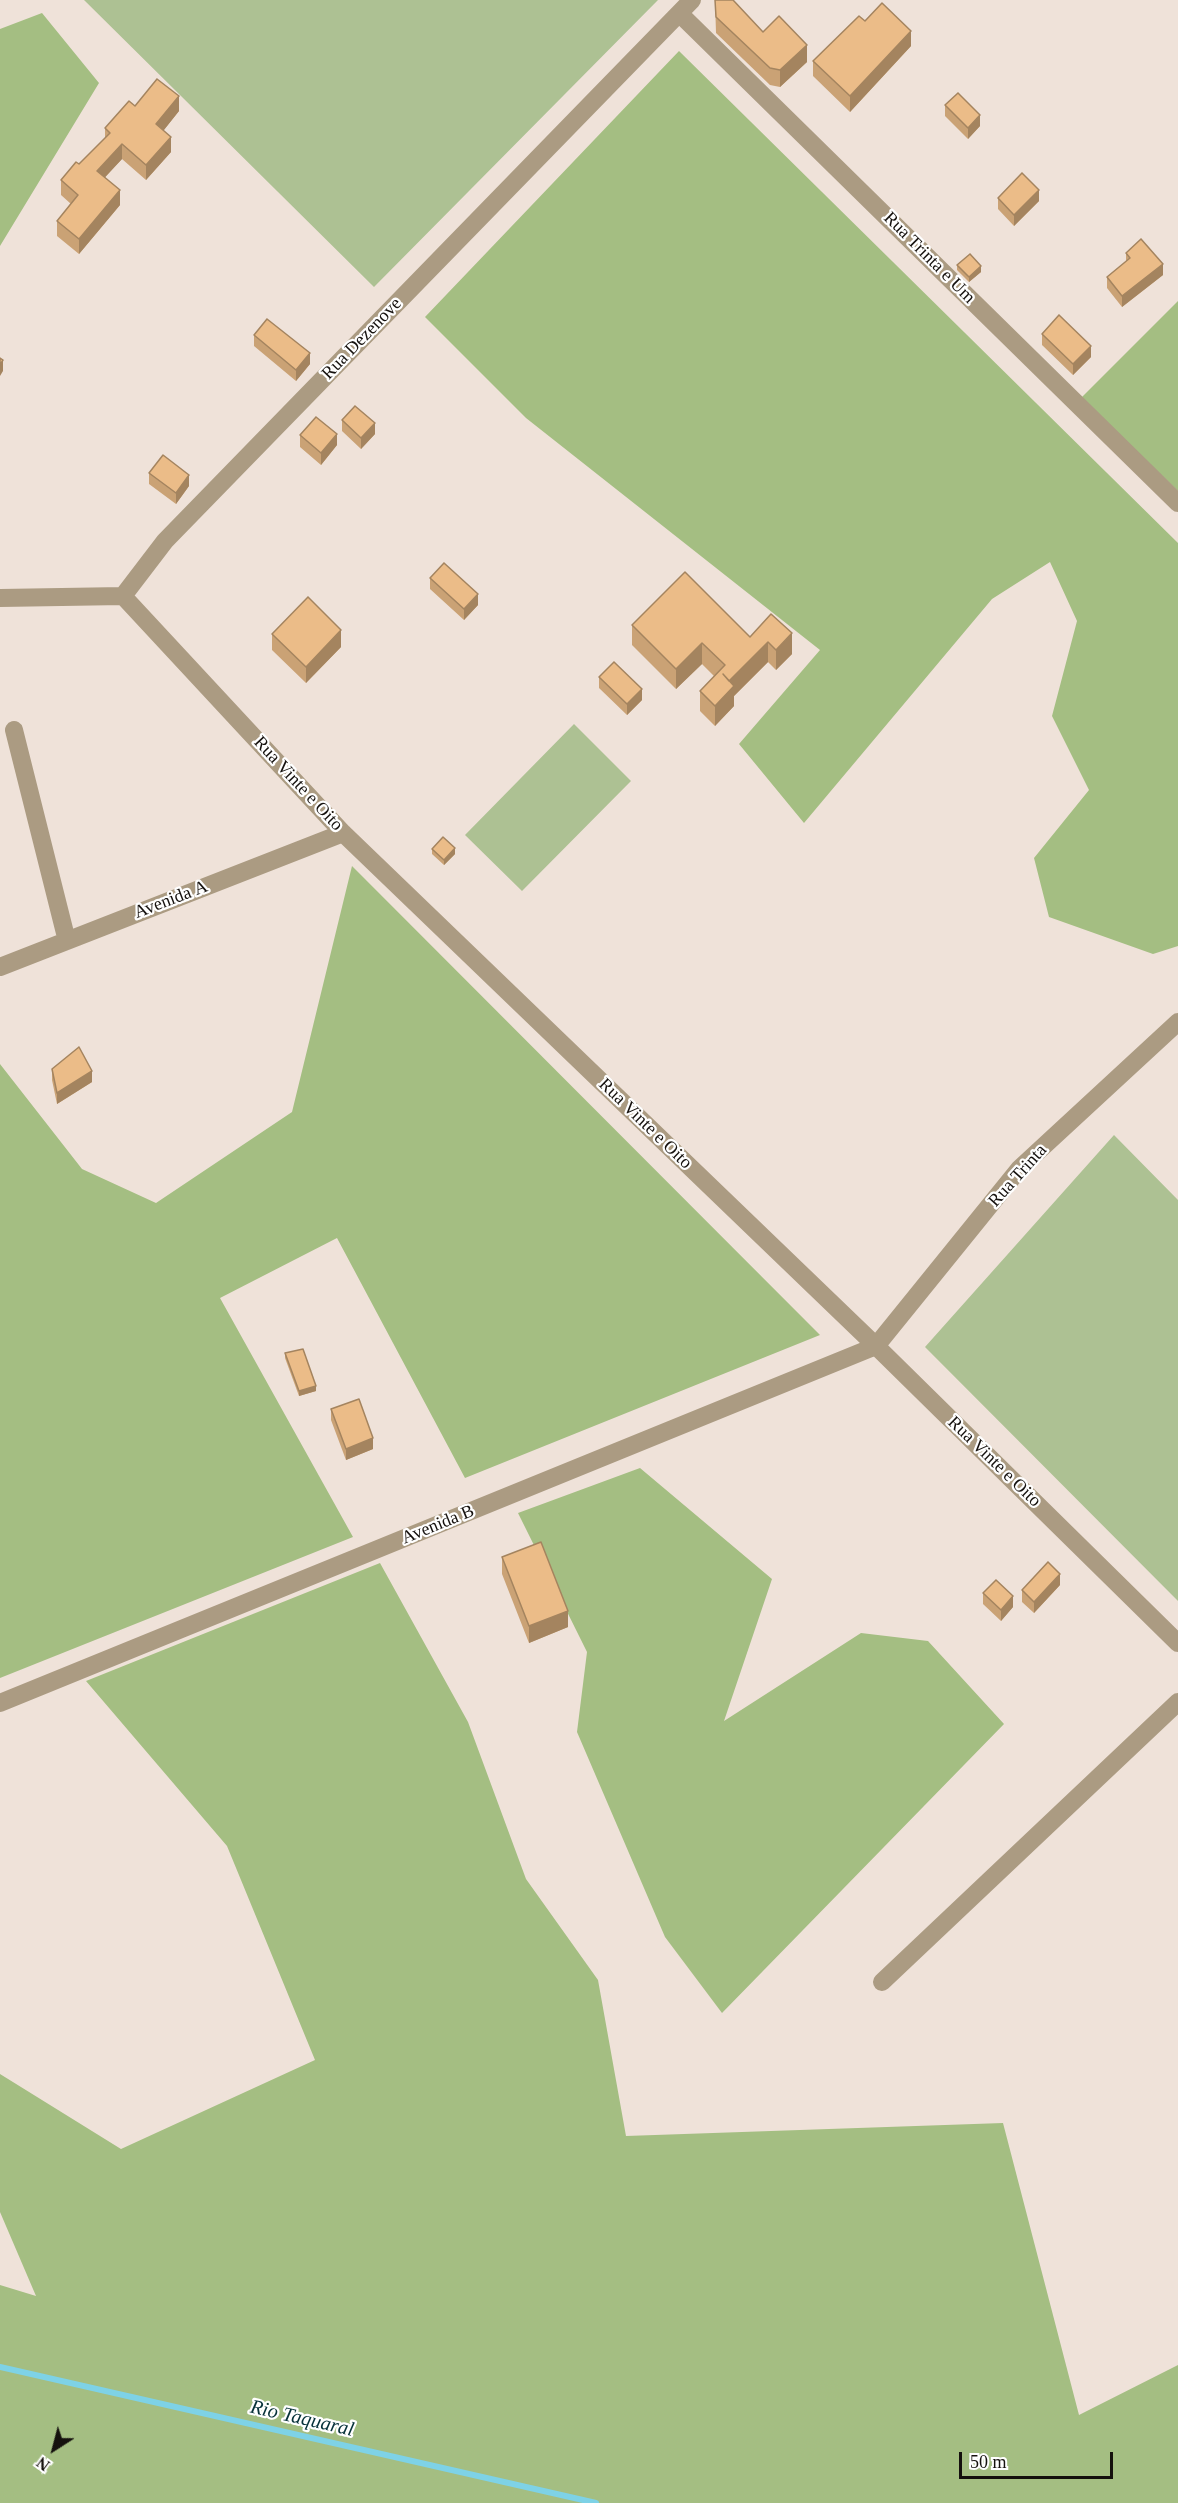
<!DOCTYPE html>
<html>
<head>
<meta charset="utf-8">
<style>
  body { margin:0 }
  #map { position:relative; width:1178px; height:2503px; overflow:hidden; background:#efe2d9; font-family:"Times New Roman",serif }
  canvas { display:block }
  .north { position:absolute; left:24px; top:2419px; width:60px; height:60px; -webkit-text-stroke:4px #fff; paint-order:stroke; rotate:216deg; font-size:16px; font-weight:700; line-height:24px; text-align:center; color:#15110e }
  .north::after { content:''; display:block; margin:auto; width:21px; height:27px; background:#15110e; clip-path:polygon(50% 0,100% 100%,50% 72%,0 100%) }
  .scale { position:absolute; left:959px; top:2452px; width:154px; height:27px; box-sizing:border-box; border:3px solid #15110e; border-top:0; padding-left:8px; font-size:18px; line-height:21px; white-space:nowrap; color:#15110e; -webkit-text-stroke:4px #fff; paint-order:stroke }
</style>
</head>
<body>
<div id="map">
<canvas width="1178" height="2503"></canvas>
<div class="north">N</div>
<div class="scale">50 m</div>
</div>
<script>
const ctx = document.querySelector('canvas').getContext('2d');
ctx.lineJoin = 'round';
function paint(path, color) {
  ctx.fillStyle = color;
  ctx.fill(path, 'evenodd');
}
function toPath(rows) {
  const path = new Path2D();
  for (const r of rows) {
    path.moveTo(r[0], r[1]);
    for (let i = 2; i < r.length; i += 2) path.lineTo(r[i], r[i + 1]);
  }
  return path;
}
function strokePath(path, color, width, dash) {
  ctx.strokeStyle = color;
  ctx.lineWidth = width;
  ctx.lineCap = dash ? 'butt' : 'round';
  ctx.setLineDash(dash || []);
  ctx.stroke(path);
}
function label(font, color, halo, rows, align = 'center') {
  ctx.font = font + ' "Times New Roman",serif';
  ctx.lineWidth = 4.5;
  ctx.setLineDash([]);
  ctx.textBaseline = 'middle';
  ctx.strokeStyle = halo;
  ctx.fillStyle = color;
  for (const [text, x, y, turn = 0] of rows) {
    ctx.save();
    ctx.translate(x, y);
    ctx.rotate((+turn || 0) * Math.PI / 180);
    ctx.textAlign = isNaN(turn) ? turn : align;
    if (halo) ctx.strokeText(text, 0, 0);
    ctx.fillText(text, 0, 0);
    ctx.restore();
  }
}
paint(toPath([
  [84,0,658,0,374,287],
  [574,724,631,781,522,891,465,835],
  [1114,1135,1178,1200,1178,1601,925,1347]
]), '#adc193');
paint(toPath([
  [42,13,99,83,0,246,0,29],
  [679,51,1178,543,1178,946,1153,954,1049,917,1034,858,1089,790,1052,716,1077,621,1050,562,992,599,804,823,739,744,820,650,526,418,425,317],
  [1178,301,1178,491,1081,398],
  [352,866,820,1335,465,1478,337,1238,220,1298,353,1537,0,1678,0,1064,82,1169,156,1203,292,1112],
  [640,1468,772,1579,724,1721,861,1633,928,1641,1004,1724,722,2013,665,1937,577,1732,587,1652,518,1513],
  [380,1563,468,1722,526,1879,598,1980,626,2136,1003,2123,1079,2415,1178,2365,1178,2503,0,2503,0,2285,36,2296,0,2212,0,2074,121,2149,315,2060,227,1846,86,1681]
]), '#a4be82');
strokePath(toPath([
  [0,2367,596,2503]
]), '#7ed2e6', 6);
strokePath(toPath([
  [680,14,1178,503],
  [123,596,343,833,876,1346,1178,1643],
  [0,598,123,596,165,541,692,0],
  [14,730,67,941],
  [0,967,343,833],
  [0,1703,876,1346,1020,1168,1178,1022],
  [882,1982,1178,1702]
]), '#ab9b82', 18);
paint(toPath([
  [715,0,763,32,807,62,780,87,770,85,716,33],
  [865,21,911,46,850,112,813,76,813,61],
  [945,105,980,126,968,139,945,116],
  [135,106,179,111,163,131,171,152,146,180,122,159,105,177,120,205,79,254,57,236,57,221,71,204,61,195,61,180,79,164,105,138,105,128],
  [998,198,1039,201,1014,226,998,209],
  [1126,253,1163,275,1122,307,1107,288,1107,277,1126,262],
  [957,265,981,272,969,282,957,270],
  [1042,334,1091,357,1073,375,1042,345],
  [254,335,310,364,296,381,254,346],
  [342,420,375,434,361,449,342,431],
  [300,435,337,445,321,465,300,447],
  [149,473,189,486,176,504,149,484],
  [430,578,478,605,464,620,430,589],
  [771,614,792,654,776,670,768,662,734,696,734,706,715,726,700,711,700,691,714,676,702,664,676,689,632,645,632,625,750,637],
  [272,634,341,647,306,683,272,650],
  [599,677,642,700,627,715,599,688],
  [432,849,455,854,444,865,432,854],
  [52,1069,92,1082,57,1104,52,1080],
  [285,1353,316,1391,299,1396,285,1358],
  [331,1409,373,1449,346,1460,331,1420],
  [502,1557,568,1627,529,1643,502,1574],
  [1060,1585,1034,1613,1022,1602,1022,1590],
  [983,1593,1013,1607,1001,1621,983,1604]
]), '#caa275');
paint(toPath([
  [911,31,911,46,850,112,850,96],
  [807,45,807,62,780,87,780,70],
  [179,96,179,111,156,140,156,124],
  [980,115,980,126,968,139,968,128],
  [171,137,171,152,146,180,146,165],
  [122,144,122,159,97,186,97,171],
  [120,190,120,205,79,254,79,239],
  [1039,190,1039,201,1014,226,1014,215],
  [1163,264,1163,275,1122,307,1122,296],
  [981,266,981,272,969,282,969,277],
  [1091,346,1091,357,1073,375,1073,364],
  [310,353,310,364,296,381,296,370],
  [3,360,3,371,0,376,0,365],
  [375,423,375,434,361,449,361,438],
  [337,434,337,445,321,465,321,453],
  [189,475,189,486,176,504,176,493],
  [478,594,478,605,464,620,464,609],
  [341,630,341,647,306,683,306,667],
  [792,633,792,654,776,670,776,650],
  [768,642,768,662,734,696,734,706,715,726,715,706,729,681],
  [702,643,702,664,676,689,676,669],
  [642,689,642,700,627,715,627,704],
  [455,848,455,854,444,865,444,860],
  [92,1071,92,1082,57,1104,57,1093],
  [316,1386,316,1391,299,1396,299,1391],
  [373,1438,373,1449,346,1460,346,1449],
  [1060,1574,1060,1585,1034,1613,1034,1602],
  [1013,1596,1013,1607,1001,1621,1001,1610],
  [568,1611,568,1627,529,1643,529,1626]
]), '#a4845f');
const building = toPath([
  [715,0,733,0,763,32,779,16,807,45,780,70,770,68,716,17,715,0],
  [882,3,911,31,850,96,813,61,859,16,865,21,882,3],
  [157,79,179,96,156,124,171,137,146,165,122,144,97,171,120,190,79,239,57,221,78,195,61,180,76,162,79,164,110,133,105,128,129,101,135,106,157,79],
  [958,93,980,115,968,128,945,105,958,93],
  [1022,173,1039,190,1014,215,998,198,1022,173],
  [1141,239,1163,264,1122,296,1107,277,1130,258,1126,253,1141,239],
  [970,254,981,266,969,277,957,265,970,254],
  [1059,315,1091,346,1073,364,1042,334,1059,315],
  [267,319,310,353,296,370,254,335,267,319],
  [0,358,3,360,0,365,0,358],
  [355,406,375,423,361,438,342,420,355,406],
  [316,417,337,434,321,453,300,435,316,417],
  [163,455,189,475,176,493,149,473,163,455],
  [444,563,478,594,464,609,430,578,444,563],
  [685,572,750,637,771,614,792,633,776,650,768,642,729,681,723,674,734,686,715,706,700,691,725,665,702,643,676,669,632,625,685,572],
  [308,597,341,630,306,667,272,634,308,597],
  [614,662,642,689,627,704,599,677,614,662],
  [443,837,455,848,444,860,432,849,443,837],
  [79,1047,92,1071,57,1093,52,1069,79,1047],
  [303,1349,316,1386,299,1391,285,1353,303,1349],
  [359,1399,373,1438,346,1449,331,1409,359,1399],
  [541,1542,568,1611,529,1626,502,1557,541,1542],
  [1048,1562,1060,1574,1034,1602,1022,1590,1048,1562],
  [996,1580,1013,1596,1001,1610,983,1593,996,1580]
]);
paint(building, '#ebbc88');
strokePath(building, '#a4845f', 1.5);
label('18px', '#15110e', '#fff', [
  ["Rua Trinta e Um",929,258,45],
  ["Rua Dezenove",362,339,-46],
  ["Rua Vinte e Oito",298,784,47],
  ["Avenida A",171,900,-21],
  ["Rua Vinte e Oito",645,1124,44],
  ["Rua Trinta",1018,1176,-48],
  ["Rua Vinte e Oito",994,1462,44],
  ["Avenida B",438,1525,-22]
]);
label('italic 20px', '#063139', '#fff', [
  ["Rio Taquaral",302,2419,13]
]);
</script>
</body>
</html>
